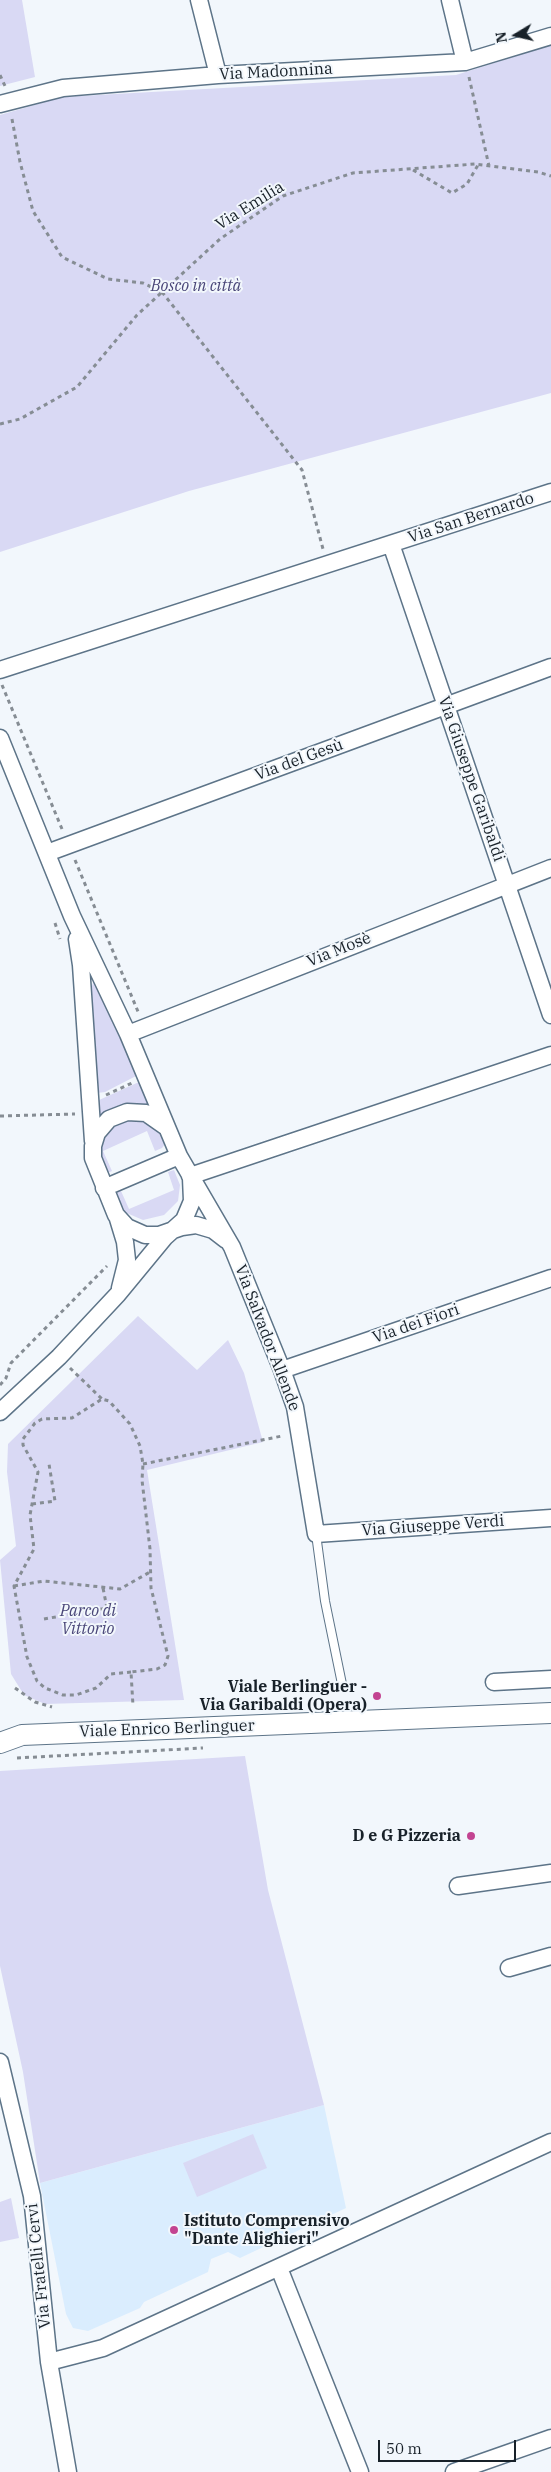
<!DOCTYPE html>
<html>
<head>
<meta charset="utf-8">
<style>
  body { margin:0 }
  #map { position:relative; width:551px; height:2472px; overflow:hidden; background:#f2f7fc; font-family:"IBM Plex Serif",serif }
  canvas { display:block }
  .north { position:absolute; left:491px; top:10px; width:50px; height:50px; -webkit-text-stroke:4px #f2f7fc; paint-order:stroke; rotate:261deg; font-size:14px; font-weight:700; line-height:20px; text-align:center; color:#182129 }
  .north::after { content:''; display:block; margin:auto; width:18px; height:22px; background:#182129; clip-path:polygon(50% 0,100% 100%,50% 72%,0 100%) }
  .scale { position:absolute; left:378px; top:2440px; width:138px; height:22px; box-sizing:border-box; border:2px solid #182129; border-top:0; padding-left:6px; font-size:15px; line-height:18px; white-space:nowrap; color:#182129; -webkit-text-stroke:4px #f2f7fc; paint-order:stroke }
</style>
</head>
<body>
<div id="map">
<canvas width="551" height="2472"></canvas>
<div class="north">N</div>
<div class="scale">50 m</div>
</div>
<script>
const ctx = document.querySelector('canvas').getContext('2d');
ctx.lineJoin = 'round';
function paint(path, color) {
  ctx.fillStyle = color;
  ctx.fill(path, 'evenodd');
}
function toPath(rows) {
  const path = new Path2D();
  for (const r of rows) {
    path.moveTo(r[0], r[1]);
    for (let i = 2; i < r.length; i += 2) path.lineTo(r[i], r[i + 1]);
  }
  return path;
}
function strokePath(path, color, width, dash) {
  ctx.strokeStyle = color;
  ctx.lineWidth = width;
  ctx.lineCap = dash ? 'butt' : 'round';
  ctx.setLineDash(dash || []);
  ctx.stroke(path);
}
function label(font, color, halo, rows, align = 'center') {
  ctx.font = font + ' "IBM Plex Serif",serif';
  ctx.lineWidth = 4;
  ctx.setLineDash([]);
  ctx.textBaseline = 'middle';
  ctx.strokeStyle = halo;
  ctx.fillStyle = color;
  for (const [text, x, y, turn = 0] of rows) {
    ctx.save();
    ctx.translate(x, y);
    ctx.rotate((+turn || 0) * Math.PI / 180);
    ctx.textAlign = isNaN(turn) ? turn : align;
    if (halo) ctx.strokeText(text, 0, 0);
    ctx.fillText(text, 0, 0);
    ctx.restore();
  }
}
paint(toPath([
  [324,2105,346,2208,240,2258,228,2252,211,2259,208,2272,144,2302,140,2308,88,2331,73,2328,66,2314,40,2183]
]), '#daedfe');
paint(toPath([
  [0,0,22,0,35,77,0,86],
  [551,45,551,393,189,491,0,552,0,115,62,97,456,75],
  [94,980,103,993,136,1076,105,1092,97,1093,91,989],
  [139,1082,148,1103,147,1106,123,1105,104,1112,97,1119,97,1101],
  [134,1120,148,1123,158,1129,165,1144,162,1148,155,1151,147,1131,103,1151,112,1171,103,1175,99,1165,100,1143,107,1130,125,1121],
  [174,1170,180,1185,178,1201,164,1215,143,1220,122,1211,114,1195,116,1192,121,1191,129,1209,174,1190,168,1172],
  [138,1316,197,1370,228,1340,244,1373,263,1442,147,1470,184,1700,45,1704,24,1695,11,1674,0,1560,16,1546,7,1472,8,1444],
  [245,1756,268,1890,324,2105,40,2183,23,2072,0,1966,0,1771],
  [253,2134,267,2168,197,2197,183,2163],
  [11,2198,19,2238,0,2242,0,2202]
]), '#d9d9f4');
const service = toPath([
  [316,1534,325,1601,342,1684]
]);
const minor = toPath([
  [199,0,218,75],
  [450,0,465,62],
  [0,104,63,88,218,75,465,62,551,36],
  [391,544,551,1015],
  [0,670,551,492],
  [0,738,72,916,128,1034,179,1156,232,1247,282,1370,295,1407,316,1534,551,1518],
  [47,853,551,667],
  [77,939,81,965,93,1141],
  [128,1034,551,868],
  [166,1127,146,1113,127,1112,109,1119,97,1133,93,1146,93,1158,116,1215,127,1227,145,1235,159,1235,182,1227,196,1225,213,1230,226,1240],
  [190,1176,551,1055],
  [104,1188,179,1156],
  [118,1219,125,1242,127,1260,120,1288],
  [282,1370,551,1278],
  [0,1412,59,1357,118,1294,165,1237,184,1220,192,1201,191,1178],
  [494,1682,551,1679],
  [458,1886,551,1873],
  [509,1968,551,1956],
  [0,2062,32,2196,49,2362,68,2472],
  [279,2268,360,2472],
  [49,2362,103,2348,551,2142],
  [454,2472,551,2438]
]);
const tertiary = toPath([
  [0,1743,22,1735,551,1713]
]);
strokePath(service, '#5d7488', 10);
strokePath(minor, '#5d7488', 19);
strokePath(tertiary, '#5d7488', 22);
strokePath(toPath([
  [0,75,5,86],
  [469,77,489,166],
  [12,119,20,162,33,211,62,257,108,279,143,283,162,292,302,470,323,549],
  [413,170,452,193,467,184,478,165],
  [0,424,20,419,77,387,137,315,220,239,283,196,353,173,475,164,538,172,551,176],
  [2,685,62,829],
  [75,860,139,1014],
  [55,923,60,939],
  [106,1095,132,1083],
  [0,1116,75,1114],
  [70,1368,102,1399],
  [0,1385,6,1378,11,1363,107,1266],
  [143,1464,282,1436],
  [32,1504,55,1501,49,1464],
  [14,1586,44,1581,120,1589,150,1572],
  [44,1619,107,1608,103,1588],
  [131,1672,111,1674,96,1688,76,1695,63,1695,45,1688,37,1681,27,1657,14,1586,34,1549,30,1515,38,1472,23,1445,23,1439,35,1423,42,1419,72,1418,102,1399,109,1401,130,1424,140,1446,143,1464,142,1480,150,1549,151,1588,168,1656,165,1665,157,1669,131,1672,133,1706],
  [15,1688,35,1702,52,1707],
  [17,1758,203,1748]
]), '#868d94', 3, [4, 4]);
strokePath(service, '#fff', 8);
strokePath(minor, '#fff', 16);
strokePath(tertiary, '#fff', 20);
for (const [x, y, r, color] of [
  [377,1696,5,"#c34491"],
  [471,1836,5,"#c34491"],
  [174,2230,5,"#c34491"]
]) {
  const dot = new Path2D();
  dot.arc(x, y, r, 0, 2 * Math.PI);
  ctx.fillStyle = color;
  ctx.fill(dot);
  strokePath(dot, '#f2f7fc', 2);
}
label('16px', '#182129', '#f2f7fc', [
  ["Via Madonnina",276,72,-3],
  ["Via Emilia",250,206,-32],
  ["Via San Bernardo",471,518,-18],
  ["Via del Gesù",299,760,-20],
  ["Via Giuseppe Garibaldi",471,779,71],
  ["Via Mosè",339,950,-22],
  ["Via dei Fiori",416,1324,-19],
  ["Via Salvador Allende",267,1338,69],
  ["Via Giuseppe Verdi",433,1526,-4],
  ["Viale Enrico Berlinguer",167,1729,-2],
  ["Via Fratelli Cervi",39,2266,-96]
]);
label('italic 16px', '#4a4779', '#f2f7fc', [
  ["Bosco in città",196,286],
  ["Parco di",88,1611],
  ["Vittorio",88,1629]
]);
label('bold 16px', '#182129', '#f2f7fc', [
  ["Viale Berlinguer -",367,1687],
  ["Via Garibaldi (Opera)",367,1705],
  ["D e G Pizzeria",461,1836],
  ["Istituto Comprensivo",184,2221,"left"],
  ["\"Dante Alighieri\"",184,2239,"left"]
], 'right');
</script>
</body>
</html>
